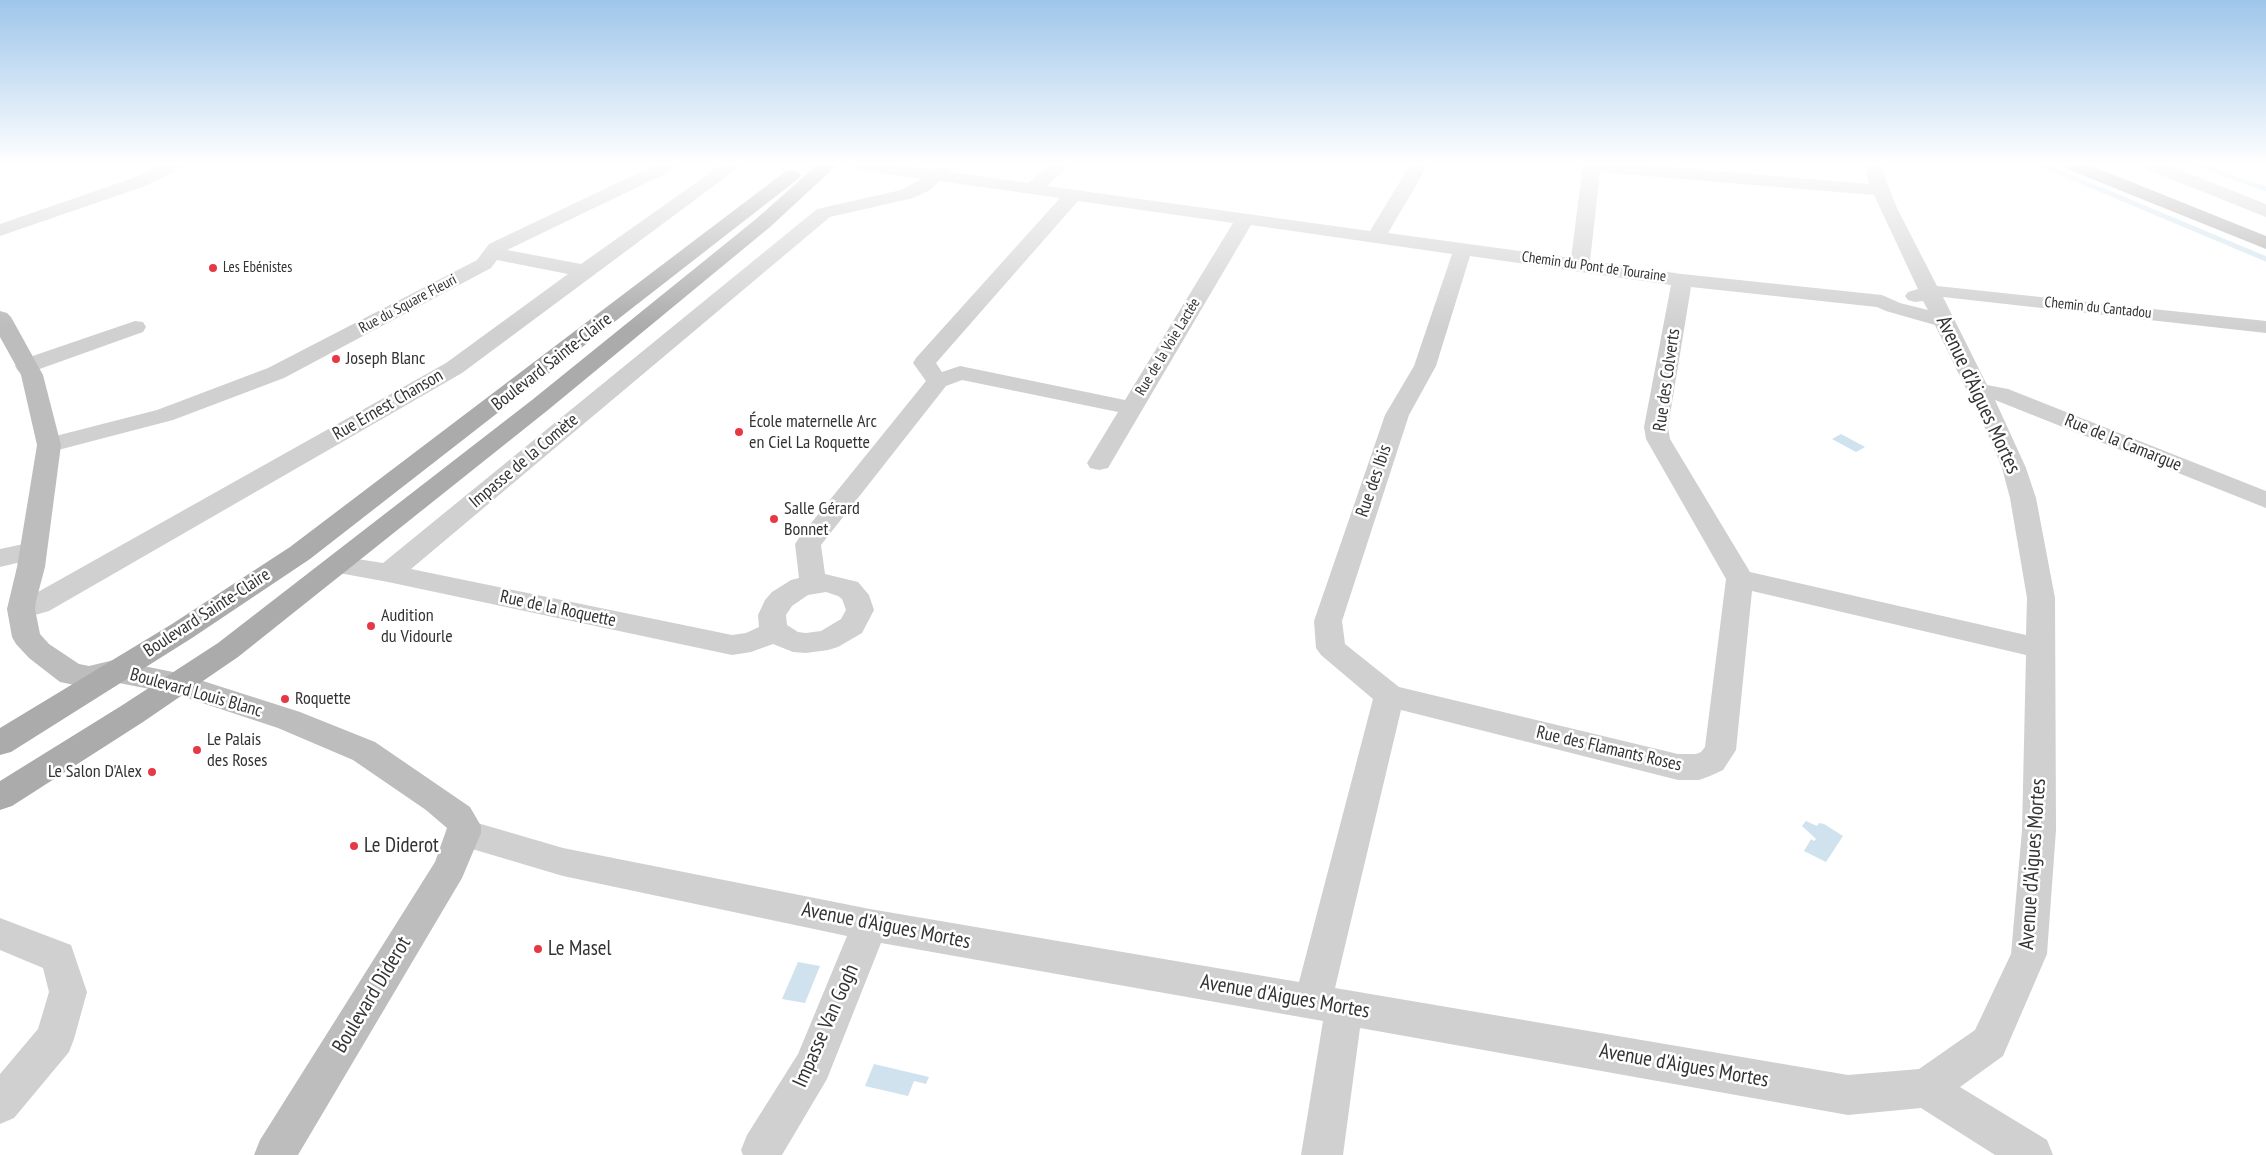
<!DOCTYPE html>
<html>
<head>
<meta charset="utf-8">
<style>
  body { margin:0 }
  canvas { display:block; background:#fff }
</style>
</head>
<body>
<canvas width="2266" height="1155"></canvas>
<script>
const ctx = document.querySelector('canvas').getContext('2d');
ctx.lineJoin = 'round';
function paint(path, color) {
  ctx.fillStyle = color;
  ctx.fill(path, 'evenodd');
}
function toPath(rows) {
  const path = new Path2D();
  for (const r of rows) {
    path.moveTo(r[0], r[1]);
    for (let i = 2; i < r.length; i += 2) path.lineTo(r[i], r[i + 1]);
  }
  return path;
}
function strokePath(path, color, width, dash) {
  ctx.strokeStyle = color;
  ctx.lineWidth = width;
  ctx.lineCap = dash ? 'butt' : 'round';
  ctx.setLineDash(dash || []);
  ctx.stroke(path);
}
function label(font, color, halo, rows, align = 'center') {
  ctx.font = font + ' "PT Sans Narrow",sans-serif';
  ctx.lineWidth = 5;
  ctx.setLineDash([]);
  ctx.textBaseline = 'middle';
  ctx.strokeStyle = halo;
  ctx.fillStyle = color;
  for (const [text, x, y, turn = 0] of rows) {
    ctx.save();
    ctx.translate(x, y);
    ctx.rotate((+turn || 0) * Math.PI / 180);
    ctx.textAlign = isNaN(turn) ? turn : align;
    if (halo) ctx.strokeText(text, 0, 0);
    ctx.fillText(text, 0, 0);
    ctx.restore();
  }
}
paint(toPath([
  [1841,434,1865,447,1856,452,1832,439],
  [1806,821,1817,826,1819,823,1824,824,1843,836,1826,862,1804,851,1811,839,1814,841,1816,839,1802,826],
  [798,962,820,966,805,1003,782,999],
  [874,1064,929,1077,926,1084,914,1081,908,1096,865,1086]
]), '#cfe2ee');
strokePath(toPath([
  [2042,165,2266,259],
  [2198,165,2266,189]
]), '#cfe2ee', 5);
paint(toPath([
  [160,165,183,165,180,169,145,186,0,236,0,224,133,178,160,165],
  [655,165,678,165,675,169,507,250,581,264,721,165,742,165,462,373,49,611,21,619,11,616,7,609,11,602,29,597,446,363,568,274,497,260,491,268,284,378,173,420,58,450,49,452,40,450,37,445,40,440,157,410,268,368,477,260,489,244,655,165],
  [851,165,899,165,933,170,943,167,949,168,951,172,1028,183,1049,165,1069,165,1047,186,1370,231,1410,165,1428,165,1388,233,1571,258,1583,165,1646,165,1869,184,1866,175,1866,165,1884,165,1884,175,1897,208,1937,286,2266,321,2266,333,1943,297,1987,385,2008,389,2266,491,2266,508,1995,400,2026,468,2036,498,2055,598,2056,830,2047,954,2003,1056,1960,1087,2047,1140,2053,1155,1995,1155,1921,1108,1848,1115,1360,1028,1343,1155,1301,1155,1323,1021,881,943,827,1079,782,1155,743,1155,741,1150,747,1135,798,1054,847,936,563,876,452,843,447,833,452,823,464,819,563,848,870,909,1299,982,1373,699,1321,655,1316,648,1314,621,1385,415,1414,366,1452,254,1251,225,1108,468,1099,470,1090,468,1087,463,1118,412,962,380,946,386,821,545,825,574,858,582,869,595,874,610,862,633,838,647,828,650,806,653,793,652,773,644,751,652,732,655,388,582,328,571,324,565,328,559,338,556,383,563,817,209,901,190,921,179,860,170,854,169,851,165],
  [1600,172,1874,195,1918,289,1908,292,1905,296,1908,300,1915,302,1923,301,1928,310,1900,303,1882,295,1682,274,1590,261,1600,172],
  [939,181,1060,198,916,358,913,363,926,381,799,538,795,544,799,578,791,580,772,592,765,600,758,615,759,627,746,633,732,635,411,569,830,217,913,198,930,190,939,181],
  [1078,201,1233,223,1125,400,960,366,942,372,936,363,1078,201],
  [1470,256,1671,285,1644,427,1646,439,1726,579,1705,747,1701,752,1696,754,1678,754,1399,687,1345,644,1342,621,1409,415,1436,366,1470,256],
  [1691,287,1877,307,1886,311,1935,325,1986,430,2002,468,2010,498,2027,598,2026,635,1750,572,1670,439,1668,427,1691,287],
  [1752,591,2026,655,2022,830,2011,954,1975,1030,1919,1069,1848,1075,1335,988,1401,710,1678,780,1699,780,1710,776,1723,770,1736,750,1752,591],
  [826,592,838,596,842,599,846,610,841,619,821,631,806,633,798,632,787,625,786,615,792,606,808,595,826,592],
  [2143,165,2168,165,2266,204,2266,217,2146,169,2143,165],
  [135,321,143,322,146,327,143,332,34,371,26,373,18,371,15,366,18,361,135,321],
  [33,542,42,545,46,551,42,557,0,567,0,549,33,542],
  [0,918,71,945,87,992,74,1039,69,1052,14,1118,0,1124,0,1074,38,1029,49,992,43,968,0,950,0,918]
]), '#d0d0d0');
paint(toPath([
  [0,311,7,313,11,317,43,375,61,445,45,567,36,601,35,609,40,634,49,644,79,664,89,666,114,660,178,673,300,712,375,742,470,807,481,826,481,833,462,878,298,1155,254,1155,260,1140,435,862,447,828,426,810,353,760,278,728,175,694,114,682,89,688,60,682,29,658,16,644,12,637,7,609,17,567,37,445,21,375,0,337,0,311]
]), '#bdbdbd');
paint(toPath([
  [817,165,837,165,770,227,548,410,238,657,143,722,12,806,0,810,0,781,121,706,218,643,532,400,756,219,817,165],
  [2064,165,2089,165,2266,236,2266,249,2067,169,2064,165],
  [792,170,798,171,801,175,798,179,310,559,192,638,11,752,0,755,0,728,172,624,290,547,786,171,792,170]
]), '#ababab');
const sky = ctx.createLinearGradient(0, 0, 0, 327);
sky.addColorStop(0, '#9ec6ea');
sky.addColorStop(0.5, '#fff');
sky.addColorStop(1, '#ffffff00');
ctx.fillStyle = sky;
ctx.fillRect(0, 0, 2266, 327);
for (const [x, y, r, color] of [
  [213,268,5,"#e63946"],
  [336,359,5,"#e63946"],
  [739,432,5,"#e63946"],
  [774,519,5,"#e63946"],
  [371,626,5,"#e63946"],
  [285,699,5,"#e63946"],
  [197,750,5,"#e63946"],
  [152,772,5,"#e63946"],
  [354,846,5,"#e63946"],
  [538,949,5,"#e63946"]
]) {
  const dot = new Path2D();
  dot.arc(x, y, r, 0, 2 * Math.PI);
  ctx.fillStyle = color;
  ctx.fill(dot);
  strokePath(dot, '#fff', 2);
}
label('15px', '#333', '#fff', [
  ["Chemin du Pont de Touraine",1594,267,8],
  ["Rue du Square Fleuri",408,304,-28],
  ["Chemin du Cantadou",2098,308,6],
  ["Rue de la Voie Lactée",1168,347,-59]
]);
label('15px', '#333', '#fff', [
  ["Les Ebénistes",223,268]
], 'left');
label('18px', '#333', '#fff', [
  ["Joseph Blanc",346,359],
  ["École maternelle Arc",749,422],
  ["en Ciel La Roquette",749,443],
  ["Salle Gérard",784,509],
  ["Bonnet",784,530],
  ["Audition",381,616],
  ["du Vidourle",381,637],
  ["Roquette",295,699],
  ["Le Palais",207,740],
  ["des Roses",207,761],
  ["Le Salon D'Alex",142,772,"right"]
], 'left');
label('18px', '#333', '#fff', [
  ["Boulevard Sainte-Claire",552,362,-38],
  ["Rue des Colverts",1667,380,-82],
  ["Rue Ernest Chanson",388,405,-30],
  ["Rue de la Camargue",2123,443,22],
  ["Impasse de la Comète",524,461,-40],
  ["Rue des Ibis",1374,481,-71],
  ["Rue de la Roquette",558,609,12],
  ["Boulevard Sainte-Claire",207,613,-33],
  ["Boulevard Louis Blanc",196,693,16],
  ["Rue des Flamants Roses",1609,749,13]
]);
label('21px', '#333', '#fff', [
  ["Avenue d'Aigues Mortes",1978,395,65],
  ["Avenue d'Aigues Mortes",2033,864,-86],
  ["Avenue d'Aigues Mortes",886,926,11],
  ["Boulevard Diderot",372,995,-59],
  ["Avenue d'Aigues Mortes",1285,997,10],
  ["Impasse Van Gogh",826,1026,-66],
  ["Avenue d'Aigues Mortes",1684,1066,10]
]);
label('21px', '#333', '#fff', [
  ["Le Diderot",364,846],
  ["Le Masel",548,949]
], 'left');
</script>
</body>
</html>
